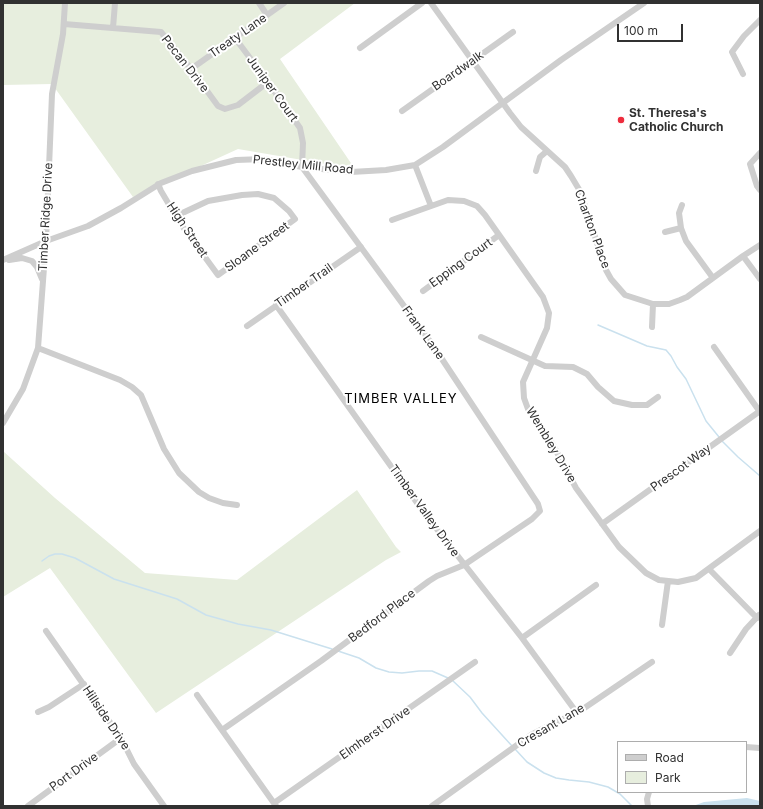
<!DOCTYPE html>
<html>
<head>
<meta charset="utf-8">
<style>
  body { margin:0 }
  #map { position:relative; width:763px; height:809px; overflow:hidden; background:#fff; font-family:Inter,sans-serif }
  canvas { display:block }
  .frame { position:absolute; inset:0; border:4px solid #313131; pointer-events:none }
  .legend { position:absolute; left:617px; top:741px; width:130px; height:52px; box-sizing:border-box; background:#fff; border:1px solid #adadad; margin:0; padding:5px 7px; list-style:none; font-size:12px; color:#313131 }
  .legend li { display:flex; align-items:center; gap:8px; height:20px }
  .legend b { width:20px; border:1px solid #adadad }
  .scale { position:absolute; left:617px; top:24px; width:66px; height:18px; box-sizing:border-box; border:2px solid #313131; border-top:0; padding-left:5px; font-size:12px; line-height:14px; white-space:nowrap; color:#313131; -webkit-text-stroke:3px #fff; paint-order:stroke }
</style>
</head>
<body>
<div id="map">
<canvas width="763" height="809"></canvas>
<div class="frame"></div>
<ul class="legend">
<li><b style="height:5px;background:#cecece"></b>Road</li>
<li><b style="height:11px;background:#e7eede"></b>Park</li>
</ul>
<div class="scale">100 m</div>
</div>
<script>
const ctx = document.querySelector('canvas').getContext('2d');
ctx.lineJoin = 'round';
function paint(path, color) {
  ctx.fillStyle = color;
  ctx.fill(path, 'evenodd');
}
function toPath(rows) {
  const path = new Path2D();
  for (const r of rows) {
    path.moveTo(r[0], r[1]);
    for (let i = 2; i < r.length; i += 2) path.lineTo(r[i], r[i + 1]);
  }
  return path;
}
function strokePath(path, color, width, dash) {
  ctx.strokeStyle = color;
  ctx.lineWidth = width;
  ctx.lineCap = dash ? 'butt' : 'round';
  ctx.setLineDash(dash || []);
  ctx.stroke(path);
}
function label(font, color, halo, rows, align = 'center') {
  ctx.font = font + ' Inter,sans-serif';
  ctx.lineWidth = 4;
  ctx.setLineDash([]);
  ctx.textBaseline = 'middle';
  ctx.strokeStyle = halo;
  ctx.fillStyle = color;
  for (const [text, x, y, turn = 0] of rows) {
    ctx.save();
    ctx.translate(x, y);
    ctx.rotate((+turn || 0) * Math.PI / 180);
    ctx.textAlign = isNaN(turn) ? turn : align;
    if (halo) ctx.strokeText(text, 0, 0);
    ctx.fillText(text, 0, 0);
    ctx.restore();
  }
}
paint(toPath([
  [3,3,355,3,280,59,355,169,238,149,133,197,52,84,3,85],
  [3,451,55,498,145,573,237,580,357,490,396,547,401,552,386,560,156,713,50,568,3,597]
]), '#e7eede');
paint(toPath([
  [747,798,760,801,760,806,693,806,704,802]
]), '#cae1ee');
strokePath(toPath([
  [598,325,647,346,666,350,671,356,677,367,686,379,706,421,719,437],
  [721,440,738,457,760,476],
  [42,561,49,556,55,554,62,554,75,558,114,579,177,599,206,615,238,624,271,630,332,649],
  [338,651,359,658,376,668,389,672,402,673,419,671,432,671,448,678],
  [453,681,470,697,482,713,512,746],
  [515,749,527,762,544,773,556,778,569,780,589,782,608,787,620,794,632,806]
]), '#cae1ee', 1.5);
strokePath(toPath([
  [259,3,267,15],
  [431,3,510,113,521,127,565,167,571,176,580,191,606,270,611,279,625,295,653,304,669,304,680,300,687,297,743,256,760,245],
  [64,24,161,32,191,69,218,106,225,109,238,105,268,82],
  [113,28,115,3],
  [360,48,422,3],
  [191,69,284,3],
  [743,74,732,52,744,36,760,20],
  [402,111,513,32],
  [760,153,750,164,757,186,760,190],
  [415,165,431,206],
  [536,171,540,157,547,151],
  [158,184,161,191,180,223,218,275,295,219,289,211,274,198,258,194,242,195,208,201,176,216],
  [682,205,679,213,681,228,686,241,713,278],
  [392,220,448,200,464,201,477,206,485,215,543,297,549,313,547,328,523,382,524,398,528,409,552,443,576,488,619,547,646,573,659,580,678,582,696,578,760,531],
  [665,232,681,228],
  [743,256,760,279],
  [3,260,46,241,88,226,121,208,161,183,192,171,236,160,264,159,302,167,351,172,386,170,415,165,443,147,561,60,644,3],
  [9,260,22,258,32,261,37,267,42,279],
  [423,291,499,235],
  [276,305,425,514,522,638,577,713],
  [247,326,361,247],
  [652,327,653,304],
  [481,337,545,366,573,367,587,374,598,387,614,401,632,405,647,405,658,397],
  [714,347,760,412],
  [38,348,120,380,132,387,141,395,164,449,179,473,199,492,209,498,223,503,237,505],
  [3,423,23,389,38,348,46,241,52,94,63,34,65,3],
  [602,524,760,411],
  [709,569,757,618],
  [662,625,668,581],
  [46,631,121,738,134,764,164,806],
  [522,638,596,585],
  [730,653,746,629,759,615],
  [197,695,276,806],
  [38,712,49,707,84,684],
  [222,730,321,661,429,581,437,576,464,565,532,519,540,511,538,504,432,344,302,167,303,143,300,128,268,82,235,38],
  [746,747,760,748],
  [274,803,475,662],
  [28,806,121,738],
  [432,806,531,735,556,722,577,713,652,662],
  [648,806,647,799,649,792]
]), '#cecece', 6);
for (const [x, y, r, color] of [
  [621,120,4,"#ee2c3d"]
]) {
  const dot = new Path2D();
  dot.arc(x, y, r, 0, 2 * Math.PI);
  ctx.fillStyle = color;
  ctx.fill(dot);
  strokePath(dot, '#fff', 1.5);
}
label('12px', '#313131', '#fff', [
  ["Treaty Lane",238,36,-35],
  ["Pecan Drive",185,64,52],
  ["Boardwalk",458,71,-35],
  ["Juniper Court",272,89,54],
  ["Prestley Mill Road",303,165,6],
  ["Timber Ridge Drive",46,217,-87],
  ["Charlton Place",592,229,70],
  ["High Street",187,230,56],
  ["Sloane Street",257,247,-36],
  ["Epping Court",461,263,-36],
  ["Timber Trail",304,286,-35],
  ["Frank Lane",423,333,54],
  ["Wembley Drive",551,445,59],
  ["Prescot Way",681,468,-36],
  ["Timber Valley Drive",424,511,54],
  ["Bedford Place",382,616,-37],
  ["Hillside Drive",106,718,56],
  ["Cresant Lane",551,726,-30],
  ["Elmherst Drive",375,733,-35],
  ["Port Drive",74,772,-36]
]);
label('bold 12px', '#313131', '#fff', [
  ["St. Theresa's",629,113],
  ["Catholic Church",629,127]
], 'left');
ctx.letterSpacing = '1px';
label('13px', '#000', '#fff', [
  ["TIMBER VALLEY",401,399]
]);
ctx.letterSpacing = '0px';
</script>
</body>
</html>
